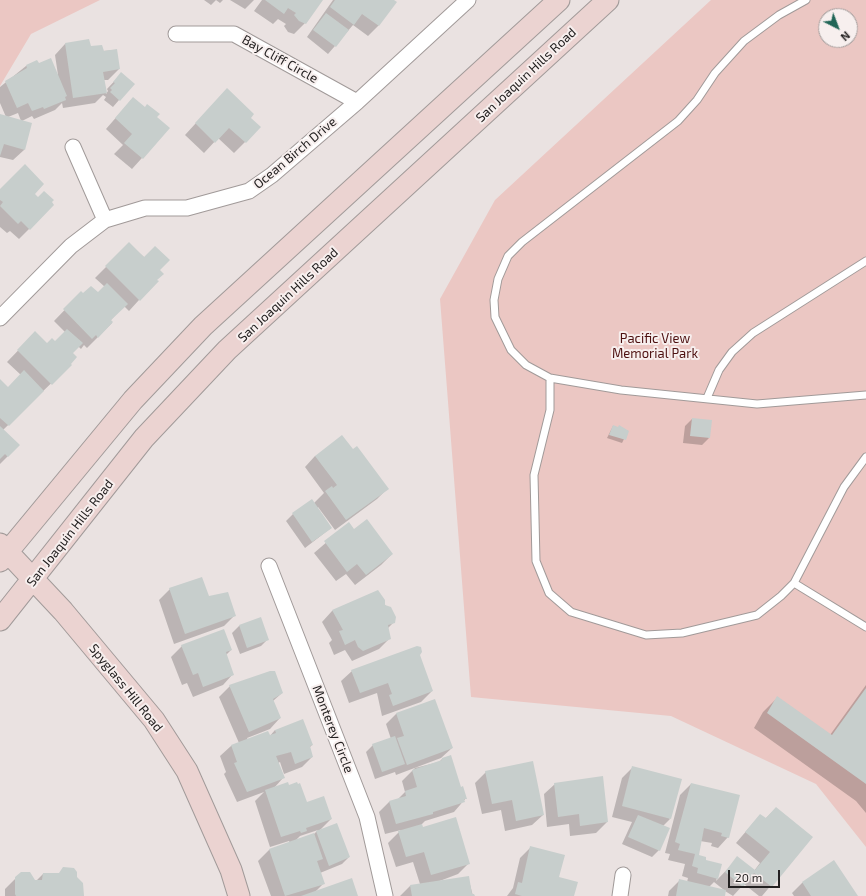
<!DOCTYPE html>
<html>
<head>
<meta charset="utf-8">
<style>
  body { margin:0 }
  #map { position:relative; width:866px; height:896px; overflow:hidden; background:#eae2e1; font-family:"Exo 2",sans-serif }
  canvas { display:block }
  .north { position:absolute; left:818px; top:8px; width:40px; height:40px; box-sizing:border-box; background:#f7efee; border:1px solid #a39d9c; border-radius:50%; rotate:138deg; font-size:11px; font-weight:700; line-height:16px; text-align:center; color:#242121 }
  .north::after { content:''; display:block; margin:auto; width:14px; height:18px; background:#216657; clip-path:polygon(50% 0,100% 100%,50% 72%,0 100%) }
  .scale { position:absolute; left:728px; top:870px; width:52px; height:18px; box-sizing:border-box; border:2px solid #242121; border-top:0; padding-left:5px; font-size:12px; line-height:14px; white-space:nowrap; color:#242121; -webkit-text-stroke:3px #f7efee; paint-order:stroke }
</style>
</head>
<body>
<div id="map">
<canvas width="866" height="896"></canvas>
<div class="north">N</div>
<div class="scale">20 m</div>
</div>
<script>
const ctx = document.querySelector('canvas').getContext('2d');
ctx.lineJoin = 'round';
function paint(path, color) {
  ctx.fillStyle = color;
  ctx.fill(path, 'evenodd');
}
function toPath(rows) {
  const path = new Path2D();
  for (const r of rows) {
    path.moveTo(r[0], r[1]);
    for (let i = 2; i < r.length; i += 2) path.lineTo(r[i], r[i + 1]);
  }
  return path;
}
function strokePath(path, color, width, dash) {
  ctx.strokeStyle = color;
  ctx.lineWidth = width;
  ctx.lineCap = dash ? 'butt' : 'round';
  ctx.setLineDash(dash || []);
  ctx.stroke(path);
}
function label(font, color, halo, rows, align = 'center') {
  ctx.font = font + ' "Exo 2",sans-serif';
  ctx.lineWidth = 4;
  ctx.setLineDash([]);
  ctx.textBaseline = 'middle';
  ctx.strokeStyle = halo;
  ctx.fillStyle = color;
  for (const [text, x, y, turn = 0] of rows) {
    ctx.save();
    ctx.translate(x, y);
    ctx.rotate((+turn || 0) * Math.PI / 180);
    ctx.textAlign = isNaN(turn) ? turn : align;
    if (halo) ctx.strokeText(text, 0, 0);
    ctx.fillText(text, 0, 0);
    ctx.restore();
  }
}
paint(toPath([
  [0,0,100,0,31,34,0,86],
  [711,0,866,0,866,847,816,784,671,716,471,697,440,299,495,200],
  [826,16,850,16,850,40,826,40]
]), '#ebc7c3');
paint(toPath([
  [204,0,223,0,220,3,216,0,211,5],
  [230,0,254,0,245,9],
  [262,0,322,0,305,23,294,34,288,32,284,26,286,24,278,19,273,24,254,11],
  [333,0,392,0,379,25,368,36,353,25,328,54,307,37],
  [65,44,102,51,116,50,119,69,108,80,104,80,106,94,108,91,107,89,121,74,119,100,113,107,104,100,106,97,103,95,95,103,63,108,62,103,55,110,34,119,32,116,22,121,24,150,13,160,0,157,0,115,6,117,0,103,0,87,26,66,38,65,58,75,55,55],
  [18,113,21,121,8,117],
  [133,98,169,128,132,169,114,154,123,145,106,129],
  [217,100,249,118,259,128,234,153,218,138,204,153,185,135],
  [0,190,33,194,38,198,50,202,53,205,19,239,10,231,7,233,0,227],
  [129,244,159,270,139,300,129,311,124,306,110,321,112,323,87,348,84,345,81,349,78,346,71,354,70,365,3,430,19,445,0,464,0,381,8,388,21,375,7,362,35,333,47,344,55,342,65,332,54,321,81,293,83,295,98,294,105,287,95,278],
  [692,419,709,438,702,445,683,443,685,426],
  [613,426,628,431,622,443,607,438],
  [353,451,387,489,377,499,335,530,318,507,317,508,331,528,305,548,286,521,293,514,314,503,324,493,305,467,315,456],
  [349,523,354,530,392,554,381,565,355,585,346,574,336,581,314,553],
  [170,589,208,598,235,615,224,626,174,644,159,600],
  [378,591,394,622,387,629,390,638,379,649,352,661,345,650,334,655,329,643,332,640,322,622,332,611],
  [260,618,268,639,261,646,240,654,232,633,239,626],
  [182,646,231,650,226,655,233,674,223,685,193,697,187,683,182,685,171,657],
  [419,655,432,691,421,702,382,716,377,693,349,703,341,681,352,671],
  [866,685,866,813,856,801,754,728,763,712,777,698,830,735],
  [230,686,282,693,273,701,280,718,270,729,247,738,248,740,269,737,275,730,312,745,309,748,312,757,302,767,284,774,280,762,278,763,283,778,274,788,288,786,306,803,331,819,319,831,349,857,342,864,320,873,324,883,315,892,357,896,271,896,258,861,269,850,290,843,289,841,270,847,255,801,264,792,237,802,224,774,226,772,220,756,231,746,239,743,219,697],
  [318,830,314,834,296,840,300,836],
  [434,700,452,748,441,758,396,775,395,772,375,779,366,752,373,745,391,739,386,724,396,714],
  [442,759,466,798,454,812,425,821,421,825,422,828,469,863,458,874,437,882,468,877,473,896,400,896,410,886,420,884,413,862,396,867,388,843,401,830,385,834,379,812,389,802,398,799,405,792,402,781,415,768,439,762],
  [633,767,670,819,663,826,659,850,652,857,622,844,632,822,612,817,622,778],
  [486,772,543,815,532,825,505,831,501,810,482,814,475,783],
  [555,784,607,822,596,833,570,836,569,824,547,827,544,794],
  [691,784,728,837,718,848,711,846,712,843,700,841,697,856,704,861,721,865,716,881,738,858,754,871,760,863,736,843,760,815,765,819,776,808,812,837,762,896,759,896,744,884,733,896,725,891,724,896,668,896,669,891,680,880,687,882,688,878,682,876,685,864,668,860,670,854,665,853,680,795],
  [714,882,724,890,709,887],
  [530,848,558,878,573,896,507,896,513,888,520,858],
  [834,862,857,896,794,896,792,893,802,883],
  [43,874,76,877,82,896,5,896,5,889,16,878,36,881]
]), '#0003');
paint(toPath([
  [265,0,323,0,306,24,299,21,294,15,296,13,288,8,284,14],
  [335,0,394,0,397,2,379,26,362,14,354,25,330,7],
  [326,13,349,30,336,47,313,30],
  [89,39,91,46,102,45,104,51,117,49,120,69,103,72,107,93,73,98,65,43],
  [51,58,67,96,65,97,66,100,44,109,43,107,32,111,28,103,17,108,5,81,27,68,26,65,37,60,39,63],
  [121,72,135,84,120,101,110,92,112,90,110,88,115,83,113,82],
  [227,88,254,114,251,118,261,127,246,143,229,128,215,143,195,123],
  [133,97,145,107,147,104,160,114,157,117,170,128,143,159,124,143,132,134,115,118],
  [0,114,32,123,25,150,4,144,0,156],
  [25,164,44,184,35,194,38,197,44,191,54,200,52,202,54,205,30,230,21,221,18,224,0,206,3,202,0,200,0,189],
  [129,242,144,257,155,246,170,260,160,270,164,274,157,280,159,281,140,301,105,266],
  [107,283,128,304,111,320,113,322,98,338,96,335,92,339,63,309,81,291,83,293,91,286,98,292],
  [67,329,83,343,73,353,77,357,71,364,72,365,52,385,17,350,35,331,47,343,52,338,55,341],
  [24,370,44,391,9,426,0,418,0,379,8,387],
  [692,418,712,420,710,438,690,436],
  [613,425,618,427,619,425,629,431,626,440,609,435],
  [0,426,20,445,8,457,5,454,0,459],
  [342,435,353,449,357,446,389,489,346,520,325,491,332,486,333,488,337,485,315,456],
  [312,499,332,528,312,542,292,513],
  [367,519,393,554,366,575,357,564,347,572,324,541,349,522,354,529],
  [202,577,209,596,228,592,236,616,185,634,169,588],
  [378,590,385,600,385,605,391,607,396,617,395,623,388,625,391,639,363,651,358,647,355,640,345,645,339,631,343,630,332,610],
  [261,617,269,640,247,648,239,625],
  [224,629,232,650,226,652,234,675,203,687,198,673,193,675,181,645],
  [417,646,421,647,422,652,420,655,433,691,393,706,389,695,392,694,388,683,360,693,351,670],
  [270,671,275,671,283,693,273,699,281,718,249,732,229,685],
  [866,688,866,784,767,713,777,696,832,735],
  [435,699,453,748,407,765,397,738,404,736,396,713],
  [303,719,313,745,310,746,313,757,295,764,291,752,276,756,285,778,247,792,234,763,237,762,231,745,268,731,270,735,276,733,275,730],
  [395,736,405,764,382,772,372,744],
  [451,755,461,787,463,786,467,799,464,799,465,802,433,812,433,814,396,824,389,801,406,796,405,791,417,787,412,770,442,760,442,758],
  [533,761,544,815,516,821,512,800,492,804,485,771],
  [632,766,682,779,671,819,622,806],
  [603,776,608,822,580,826,579,814,558,817,554,783],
  [288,782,289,785,297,782,298,784,300,783,307,802,324,796,332,819,306,828,307,831,301,833,300,831,281,837,265,790],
  [691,783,740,795,729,838,721,836,722,833,704,828,699,855,706,857,706,860,722,864,718,879,697,873,698,868,692,866,695,854,678,850,680,844,675,842],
  [776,807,813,837,772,887,754,873,743,887,725,872,737,856,755,870,770,852,745,832,760,814,766,818],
  [638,815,670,828,660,851,628,837],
  [456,817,470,864,431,875,424,852,406,857,398,831,422,824,423,827],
  [337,823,350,857,329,866,316,831],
  [314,833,323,859,317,861,325,884,285,896,269,849],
  [530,846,565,855,559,877,578,882,574,896,522,896,515,894,518,882,522,883],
  [834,860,858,896,811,896,802,882],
  [63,867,74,868,77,872,77,877,83,883,84,896,16,896,15,894,15,877,21,872,30,872,35,880,42,880,43,873,59,873],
  [469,876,472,894,474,894,475,896,412,896,410,885],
  [352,878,358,896,301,896],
  [679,879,726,890,725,896,676,896]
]), '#c7cecc');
const lane = toPath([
  [806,0,779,15,744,41,715,73,697,100,678,121,522,242,508,256,498,279,494,300,495,317,511,350,526,365,550,378,621,390,757,404,866,395],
  [550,378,550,410,534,475,536,561,549,593,571,612,646,635,682,633,757,615,781,596,794,583,844,487,866,457],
  [707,398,719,370,732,352,753,333,866,261],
  [794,583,866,627]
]);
const street = toPath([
  [176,34,234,34,357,102],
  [73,147,105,220],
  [0,318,71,246,105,220,145,208,187,208,249,191,272,175,357,102,468,0],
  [269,566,367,817,385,896],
  [620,896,623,875]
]);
const secondary = toPath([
  [0,544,63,611,154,720,187,771,231,870,239,896],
  [0,561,133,400,203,326,559,0],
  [0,620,144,438,227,350,608,0]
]);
strokePath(lane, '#a19a99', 9);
strokePath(street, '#a19a99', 17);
strokePath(secondary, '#a19a99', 23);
strokePath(lane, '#fff', 7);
strokePath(street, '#fff', 15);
strokePath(secondary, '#ebd3d1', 21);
label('13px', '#242121', '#f7efee', [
  ["Bay Cliff Circle",280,59,29],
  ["San Joaquin Hills Road",526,75,-43],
  ["Ocean Birch Drive",295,153,-40],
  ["San Joaquin Hills Road",288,295,-43],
  ["San Joaquin Hills Road",70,533,-52],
  ["Spyglass Hill Road",126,688,51],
  ["Monterey Circle",333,729,69]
]);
label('13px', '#4d1010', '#f7efee', [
  ["Pacific View",655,339],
  ["Memorial Park",655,354]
]);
</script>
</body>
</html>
